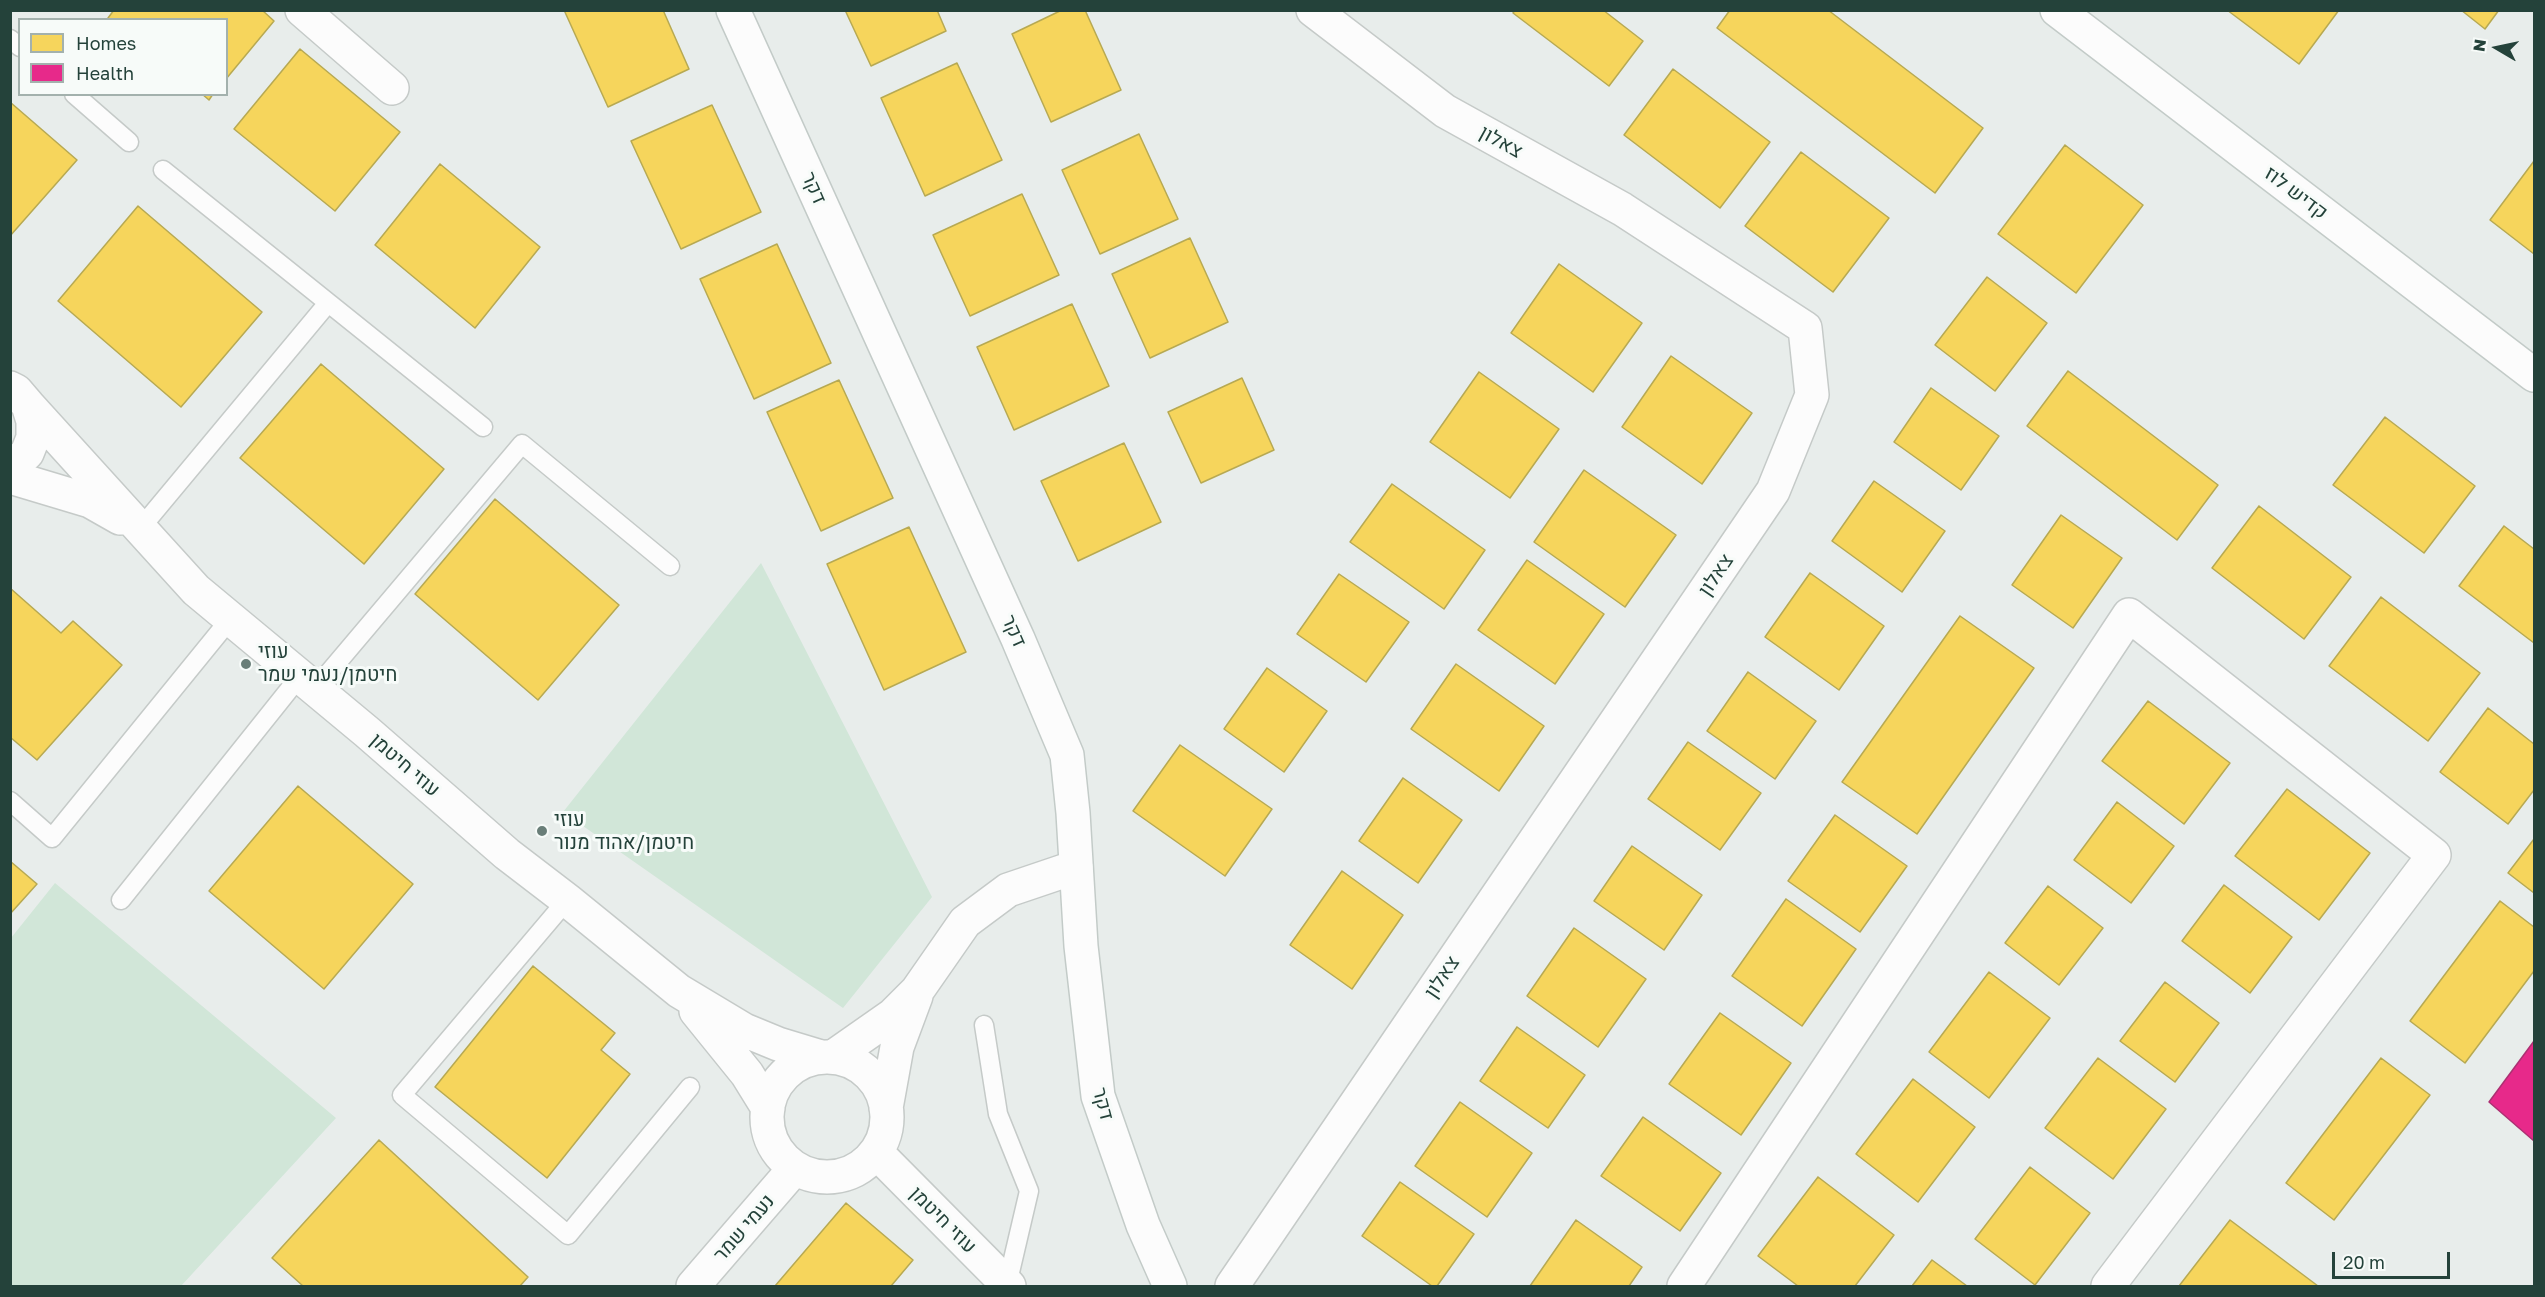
<!DOCTYPE html>
<html>
<head>
<meta charset="utf-8">
<style>
  body { margin:0 }
  #map { position:relative; width:2545px; height:1297px; overflow:hidden; background:#e8edeb; font-family:"Golos Text",sans-serif }
  canvas { display:block }
  .frame { position:absolute; inset:0; border:12px solid #24423a; pointer-events:none }
  .legend { position:absolute; left:18px; top:18px; width:210px; height:78px; box-sizing:border-box; background:#f7fbf9; border:2px solid #a3b1ad; margin:0; padding:8px 10px; list-style:none; font-size:18px; color:#24423a }
  .legend li { display:flex; align-items:center; gap:12px; height:30px }
  .legend b { width:30px; border:2px solid #a3b1ad }
  .north { position:absolute; left:2467px; top:18px; width:60px; height:60px; -webkit-text-stroke:4px #f7fbf9; paint-order:stroke; rotate:279deg; font-size:16px; font-weight:700; line-height:24px; text-align:center; color:#24423a }
  .north::after { content:''; display:block; margin:auto; width:21px; height:27px; background:#24423a; clip-path:polygon(50% 0,100% 100%,50% 72%,0 100%) }
  .scale { position:absolute; left:2332px; top:1252px; width:118px; height:27px; box-sizing:border-box; border:3px solid #24423a; border-top:0; padding-left:8px; font-size:18px; line-height:21px; white-space:nowrap; color:#24423a; -webkit-text-stroke:4px #f7fbf9; paint-order:stroke }
</style>
</head>
<body>
<div id="map">
<canvas width="2545" height="1297"></canvas>
<div class="frame"></div>
<ul class="legend">
<li><b style="height:16px;background:#f6d55c"></b>Homes</li>
<li><b style="height:16px;background:#e7298a"></b>Health</li>
</ul>
<div class="north">N</div>
<div class="scale">20 m</div>
</div>
<script>
const ctx = document.querySelector('canvas').getContext('2d');
ctx.lineJoin = 'round';
function paint(path, color) {
  ctx.fillStyle = color;
  ctx.fill(path, 'evenodd');
}
function toPath(rows) {
  const path = new Path2D();
  for (const r of rows) {
    if (r.length === 3) {
      path.moveTo(r[0] + r[2], r[1]);
      path.arc(r[0], r[1], r[2], 0, 2 * Math.PI);
      continue;
    }
    path.moveTo(r[0], r[1]);
    for (let i = 2; i < r.length; i += 2) path.lineTo(r[i], r[i + 1]);
  }
  return path;
}
function strokePath(path, color, width, dash) {
  ctx.strokeStyle = color;
  ctx.lineWidth = width;
  ctx.lineCap = dash ? 'butt' : 'round';
  ctx.setLineDash(dash || []);
  ctx.stroke(path);
}
function label(font, color, halo, rows, align = 'center') {
  ctx.font = font + ' "Golos Text",Heebo,sans-serif';
  ctx.lineWidth = 6;
  ctx.setLineDash([]);
  ctx.textBaseline = 'middle';
  ctx.strokeStyle = halo;
  ctx.fillStyle = color;
  for (const [text, x, y, turn = 0] of rows) {
    ctx.save();
    ctx.translate(x, y);
    ctx.rotate((+turn || 0) * Math.PI / 180);
    ctx.textAlign = isNaN(turn) ? turn : align;
    if (halo) ctx.strokeText(text, 0, 0);
    ctx.fillText(text, 0, 0);
    ctx.restore();
  }
}
paint(toPath([
  [761,563,932,897,843,1008,563,812],
  [55,883,336,1118,181,1286,11,1286,11,938]
]), '#d1e6d8');
const homes = toPath([
  [114,10,262,10,274,21,226,79,226,20,110,20,108,18,114,10],
  [564,10,663,10,689,69,608,107,564,10],
  [845,10,937,10,946,31,871,66,845,10],
  [1062,10,1085,10,1121,90,1051,122,1012,34,1062,10],
  [1515,10,1603,10,1643,41,1609,86,1513,13,1515,10],
  [1730,10,1828,10,1983,128,1935,193,1717,28,1730,10],
  [2227,10,2339,10,2299,64,2227,10],
  [2461,10,2499,10,2485,29,2461,10],
  [300,49,400,132,335,211,234,129,300,49],
  [957,63,1002,160,925,196,881,98,957,63],
  [1673,69,1770,142,1720,208,1624,135,1673,69],
  [202,94,213,94,209,100,202,94],
  [10,102,77,160,10,236,10,102],
  [712,105,761,212,681,249,631,141,712,105],
  [1139,134,1178,219,1100,254,1062,170,1139,134],
  [2065,145,2143,205,2076,293,1998,234,2065,145],
  [1801,152,1889,218,1833,292,1745,226,1801,152],
  [2534,161,2534,254,2490,220,2534,161],
  [440,164,540,247,475,328,375,245,440,164],
  [1022,194,1059,275,970,316,933,235,1022,194],
  [138,206,262,312,181,407,58,301,138,206],
  [1190,238,1228,322,1150,358,1112,274,1190,238],
  [777,244,831,363,754,399,700,279,777,244],
  [1559,264,1642,323,1593,392,1511,333,1559,264],
  [1987,277,2047,323,1995,391,1935,345,1987,277],
  [1072,304,1109,386,1014,430,977,347,1072,304],
  [1671,356,1752,413,1702,484,1622,427,1671,356],
  [321,364,444,469,364,564,240,458,321,364],
  [2068,371,2218,485,2177,540,2027,426,2068,371],
  [1479,372,1559,429,1510,498,1430,442,1479,372],
  [1242,378,1274,450,1201,483,1168,412,1242,378],
  [839,380,893,498,821,531,767,412,839,380],
  [1931,388,1999,436,1961,490,1894,442,1931,388],
  [2385,417,2475,486,2424,553,2333,485,2385,417],
  [1124,443,1161,522,1078,561,1041,481,1124,443],
  [1584,470,1676,535,1625,607,1534,542,1584,470],
  [1874,481,1945,531,1902,592,1832,541,1874,481],
  [1392,484,1485,550,1444,609,1350,542,1392,484],
  [495,499,619,605,538,700,415,594,495,499],
  [2259,506,2351,577,2304,639,2212,568,2259,506],
  [2061,515,2122,558,2073,628,2012,585,2061,515],
  [2504,526,2534,549,2534,643,2459,586,2504,526],
  [909,527,966,652,884,690,827,564,909,527],
  [1527,560,1604,614,1555,684,1478,630,1527,560],
  [1810,573,1884,626,1839,690,1765,637,1810,573],
  [1339,574,1409,622,1366,682,1297,634,1339,574],
  [10,588,61,633,73,621,122,665,37,760,10,737,10,588],
  [2381,597,2480,673,2428,741,2329,666,2381,597],
  [1960,616,2034,668,1917,834,1842,782,1960,616],
  [1456,664,1544,726,1499,791,1411,729,1456,664],
  [1267,668,1327,711,1284,772,1224,729,1267,668],
  [1748,672,1816,721,1775,779,1707,731,1748,672],
  [2148,701,2230,763,2184,824,2102,761,2148,701],
  [2488,708,2534,744,2534,790,2508,824,2440,772,2488,708],
  [1688,742,1761,793,1720,850,1648,799,1688,742],
  [1180,745,1272,809,1225,876,1133,811,1180,745],
  [1403,778,1462,820,1418,883,1359,841,1403,778],
  [298,786,413,884,324,989,209,891,298,786],
  [2287,789,2370,853,2319,920,2235,856,2287,789],
  [2117,802,2174,846,2131,903,2074,860,2117,802],
  [1835,815,1907,866,1860,932,1788,881,1835,815],
  [2534,839,2534,893,2508,873,2534,839],
  [1632,846,1702,895,1664,950,1594,901,1632,846],
  [10,861,37,884,10,914,10,861],
  [1342,871,1403,915,1352,989,1290,945,1342,871],
  [2224,885,2292,937,2250,993,2182,941,2224,885],
  [2048,886,2103,928,2059,985,2005,943,2048,886],
  [1786,899,1856,949,1802,1026,1732,976,1786,899],
  [2500,901,2534,927,2534,971,2465,1063,2410,1021,2500,901],
  [1574,928,1646,979,1598,1047,1527,996,1574,928],
  [533,966,615,1033,601,1050,630,1074,547,1178,435,1087,533,966],
  [1989,972,2050,1018,1989,1098,1929,1052,1989,972],
  [2165,982,2219,1023,2175,1082,2120,1041,2165,982],
  [1720,1013,1791,1063,1741,1135,1669,1084,1720,1013],
  [1517,1027,1585,1075,1548,1128,1480,1081,1517,1027],
  [2098,1058,2166,1109,2113,1179,2045,1128,2098,1058],
  [2381,1058,2430,1095,2334,1220,2286,1183,2381,1058],
  [1913,1079,1975,1127,1918,1202,1856,1154,1913,1079],
  [1460,1102,1532,1153,1487,1217,1415,1166,1460,1102],
  [1643,1117,1721,1173,1680,1231,1601,1176,1643,1117],
  [379,1140,528,1277,520,1286,303,1286,272,1258,379,1140],
  [2030,1167,2090,1213,2035,1285,1975,1239,2030,1167],
  [1818,1177,1894,1235,1855,1286,1798,1286,1758,1256,1818,1177],
  [1400,1182,1474,1234,1437,1286,1432,1286,1362,1236,1400,1182],
  [846,1203,913,1260,891,1286,775,1286,846,1203],
  [1576,1220,1642,1267,1629,1286,1530,1286,1576,1220],
  [2230,1220,2318,1286,2179,1286,2230,1220],
  [1932,1260,1967,1286,1912,1286,1932,1260]
]);
paint(homes, '#f6d55c');
strokePath(homes, '#b7a952', 1.5);
const health = toPath([
  [2534,1041,2534,1141,2489,1102,2534,1041]
]);
paint(health, '#e7298a');
strokePath(health, '#ac3072', 1.5);
const lane = toPath([
  [10,39,20,47],
  [74,94,129,142],
  [163,170,483,427],
  [139,530,328,303],
  [315,689,522,444,670,566],
  [10,801,52,838,231,618],
  [121,900,300,676],
  [567,900,402,1095,568,1235,690,1087],
  [984,1025,998,1114,1029,1191,1007,1285]
]);
const street = toPath([
  [302,10,392,88],
  [10,388,16,391,28,405,33,421,33,438,27,453,10,469],
  [28,405,196,590,367,732,507,854,567,900,679,991,744,1030,778,1044,821,1057],
  [10,477,90,501,120,518],
  [696,1011,747,1074,768,1108],
  [827,1117,60],
  [833,1057,893,1015,917,991,965,922,1008,890,1076,867],
  [886,1108,897,1047,916,996],
  [877,1153,1009,1286],
  [693,1286,794,1169],
  [1232,1286,1773,491,1812,395,1805,328,1622,209,1445,111,1313,10],
  [1684,1286,2129,615,2434,855,2108,1286]
]);
const secondary = toPath([
  [733,10,1018,639,1067,755,1073,813,1081,946,1098,1096,1143,1225,1170,1286],
  [2057,10,2534,375]
]);
strokePath(lane, '#c5cac8', 21);
strokePath(street, '#c5cac8', 36);
strokePath(secondary, '#c3cbc8', 36);
strokePath(lane, '#fcfcfc', 18);
strokePath(street, '#fcfcfc', 33);
strokePath(secondary, '#fcfcfc', 33);
for (const [x, y, r, color] of [
  [246,664,6,"#697e78"],
  [542,831,6,"#697e78"]
]) {
  const dot = new Path2D();
  dot.arc(x, y, r, 0, 2 * Math.PI);
  ctx.fillStyle = color;
  ctx.fill(dot);
  strokePath(dot, '#f7fbf9', 2);
}
label('20px', '#24423a', '#f7fbf9', [
  ["צאלון",1501,142,29],
  ["דקר",814,188,66],
  ["קדיש לוז",2296,193,37],
  ["צאלון",1716,575,-56],
  ["דקר",1014,631,66],
  ["עוזי חיטמן",405,765,41],
  ["צאלון",1442,977,-56],
  ["דקר",1103,1104,75],
  ["עוזי חיטמן",943,1220,45],
  ["נעמי שמר",744,1228,-49]
]);
label('20px', '#24423a', '#f7fbf9', [
  ["עוזי",258,652],
  ["חיטמן/נעמי שמר",258,675],
  ["עוזי",554,820],
  ["חיטמן/אהוד מנור",554,843]
], 'left');
</script>
</body>
</html>
